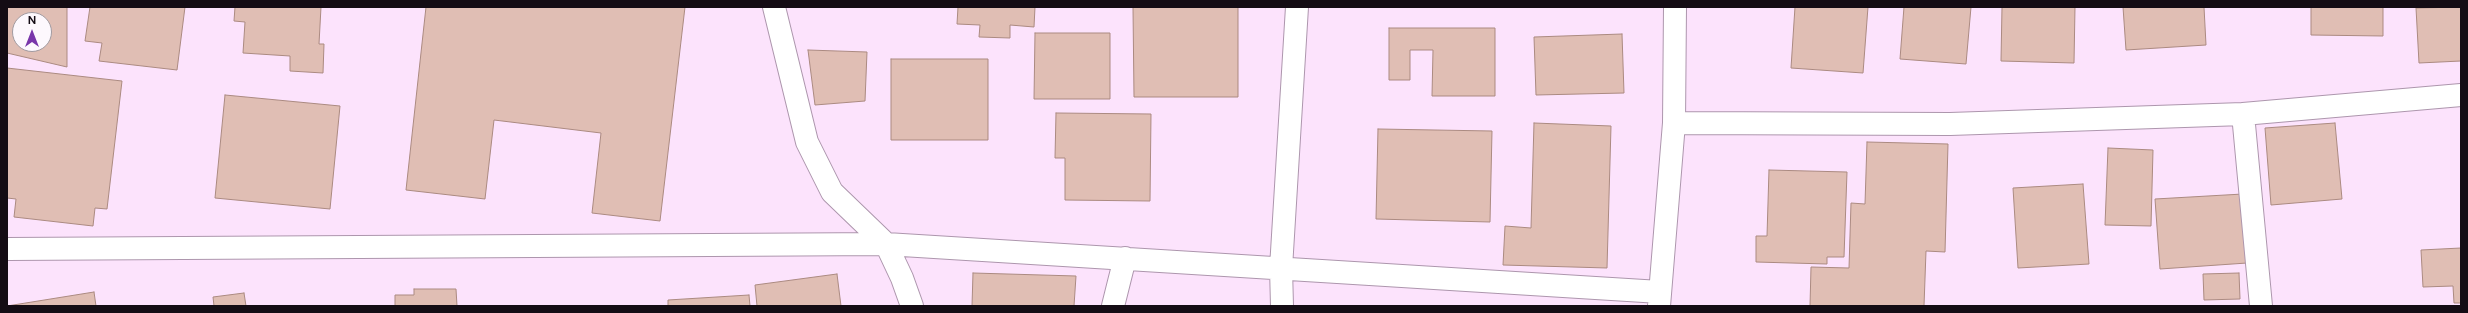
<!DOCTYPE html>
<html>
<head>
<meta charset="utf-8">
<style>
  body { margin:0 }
  #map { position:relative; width:2468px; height:313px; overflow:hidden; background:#fce3fc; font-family:Figtree,sans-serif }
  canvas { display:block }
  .frame { position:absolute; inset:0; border:8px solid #140c14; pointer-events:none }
  .north { position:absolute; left:12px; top:12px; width:40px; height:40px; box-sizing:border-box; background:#fdf8fd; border:1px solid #a09aa0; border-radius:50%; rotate:0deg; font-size:11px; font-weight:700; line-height:16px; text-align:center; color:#140c14 }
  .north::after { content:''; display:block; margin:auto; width:14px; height:18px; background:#7936aa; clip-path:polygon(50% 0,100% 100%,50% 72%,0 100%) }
</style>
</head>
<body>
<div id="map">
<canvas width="2468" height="313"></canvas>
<div class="frame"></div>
<div class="north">N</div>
</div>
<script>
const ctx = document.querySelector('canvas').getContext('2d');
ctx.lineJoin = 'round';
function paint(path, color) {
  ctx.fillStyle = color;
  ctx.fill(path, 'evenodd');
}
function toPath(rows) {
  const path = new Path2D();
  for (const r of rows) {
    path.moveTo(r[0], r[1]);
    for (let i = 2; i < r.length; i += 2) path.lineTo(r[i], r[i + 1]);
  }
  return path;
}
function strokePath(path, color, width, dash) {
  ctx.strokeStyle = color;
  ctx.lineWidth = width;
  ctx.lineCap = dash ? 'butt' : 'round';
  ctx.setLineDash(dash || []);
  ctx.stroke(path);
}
const building = toPath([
  [7,7,67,7,67,67,7,53,7,7],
  [20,20,44,20,44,44,20,44,20,20],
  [90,7,185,7,177,70,99,61,102,43,85,41,90,7],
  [235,7,321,7,319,44,324,44,323,73,290,71,290,56,243,53,245,22,234,21,235,7],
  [426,7,685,7,660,221,592,213,601,133,494,120,485,199,406,190,426,7],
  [958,7,1035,7,1034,27,1010,25,1010,38,979,37,980,25,957,24,958,7],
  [1133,7,1238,7,1238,97,1134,97,1133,7],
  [1795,7,1868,7,1863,73,1791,68,1795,7],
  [1904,7,1971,7,1966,64,1900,59,1904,7],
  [2002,7,2075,7,2074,63,2001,61,2002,7],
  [2123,7,2204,7,2206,45,2126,50,2123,7],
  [2311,7,2383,7,2383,36,2311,35,2311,7],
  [2461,7,2461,61,2419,63,2416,8,2461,7],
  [1389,28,1495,28,1495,96,1432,96,1433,50,1410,50,1410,80,1389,80,1389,28],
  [1035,33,1110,33,1110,99,1034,99,1035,33],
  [1622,34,1624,93,1536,95,1534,37,1622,34],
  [808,50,867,52,865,101,815,105,808,50],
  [891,59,988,59,988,140,891,140,891,59],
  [7,68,122,81,107,209,95,208,93,226,14,217,16,199,7,198,7,68],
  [225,95,340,106,330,209,215,198,225,95],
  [1056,113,1151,114,1150,201,1065,200,1065,158,1055,158,1056,113],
  [1534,123,1611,126,1607,268,1503,265,1505,226,1531,228,1534,123],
  [2335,123,2342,199,2271,205,2265,128,2335,123],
  [1378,129,1492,131,1490,222,1376,219,1378,129],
  [1867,142,1948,144,1945,252,1926,251,1924,306,1810,306,1811,267,1849,268,1851,203,1865,204,1867,142],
  [2108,148,2153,150,2151,226,2105,225,2108,148],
  [1769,170,1847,172,1844,257,1827,257,1827,264,1756,262,1756,236,1767,236,1769,170],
  [2083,184,2089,264,2018,268,2013,188,2083,184],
  [2243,194,2247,263,2160,269,2155,199,2243,194],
  [2461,248,2461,303,2454,303,2453,286,2423,287,2421,250,2461,248],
  [973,273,1076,276,1074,306,972,306,973,273],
  [2239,273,2240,299,2204,300,2203,274,2239,273],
  [837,274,841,306,757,306,755,285,837,274],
  [414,289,456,289,457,306,395,306,395,295,414,295,414,289],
  [94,292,96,306,7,306,94,292],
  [244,293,246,306,211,306,214,306,213,297,244,293],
  [749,295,750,306,668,306,668,300,749,295]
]);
paint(building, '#e0beb4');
strokePath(building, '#ab8a81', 1);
const minor = toPath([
  [774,7,807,142,832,192,886,244,902,278,912,306],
  [2243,114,2261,306],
  [1674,123,1950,124,2243,114,2461,95],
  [7,249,886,244,1660,292],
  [1113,306,1125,258],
  [1282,306,1281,268,1297,7],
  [1659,306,1674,123,1675,7]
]);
strokePath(minor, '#ad96ad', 24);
strokePath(minor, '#fff', 22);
</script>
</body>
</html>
